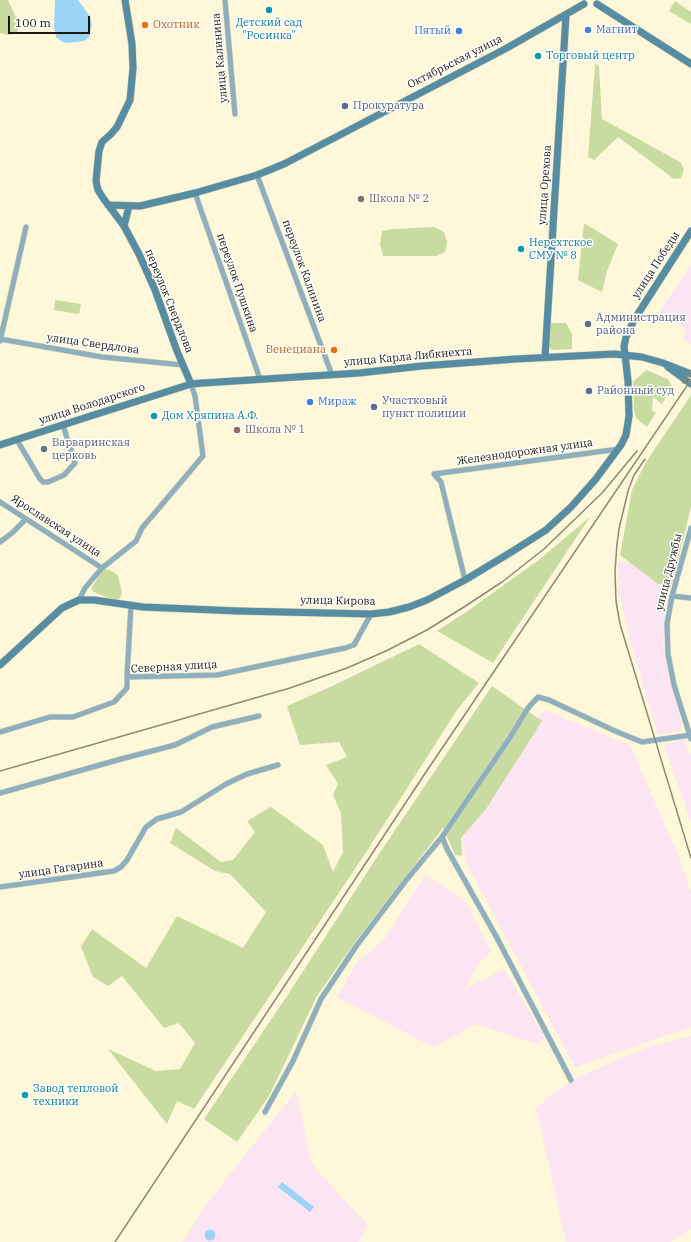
<!DOCTYPE html>
<html>
<head>
<meta charset="utf-8">
<style>
  body { margin:0 }
  #map { position:relative; width:691px; height:1242px; overflow:hidden; background:#fef7da; font-family:"IBM Plex Serif",serif }
  canvas { display:block }
  .scale { position:absolute; left:8px; top:16px; width:82px; height:18px; box-sizing:border-box; border:2px solid #1c180b; border-top:0; padding-left:5px; font-size:12px; line-height:14px; white-space:nowrap; color:#1c180b; -webkit-text-stroke:3px #fff; paint-order:stroke }
</style>
</head>
<body>
<div id="map">
<canvas width="691" height="1242"></canvas>
<div class="scale">100 m</div>
</div>
<script>
const ctx = document.querySelector('canvas').getContext('2d');
ctx.lineJoin = 'round';
function paint(path, color) {
  ctx.fillStyle = color;
  ctx.fill(path, 'evenodd');
}
function toPath(rows) {
  const path = new Path2D();
  for (const r of rows) {
    if (r.length === 3) {
      path.moveTo(r[0] + r[2], r[1]);
      path.arc(r[0], r[1], r[2], 0, 2 * Math.PI);
      continue;
    }
    path.moveTo(r[0], r[1]);
    for (let i = 2; i < r.length; i += 2) path.lineTo(r[i], r[i + 1]);
  }
  return path;
}
function strokePath(path, color, width, dash) {
  ctx.strokeStyle = color;
  ctx.lineWidth = width;
  ctx.lineCap = dash ? 'butt' : 'round';
  ctx.setLineDash(dash || []);
  ctx.stroke(path);
}
function label(font, color, halo, rows, align = 'center') {
  ctx.font = font + ' "IBM Plex Serif",serif';
  ctx.lineWidth = 3;
  ctx.setLineDash([]);
  ctx.textBaseline = 'middle';
  ctx.strokeStyle = halo;
  ctx.fillStyle = color;
  for (const [text, x, y, turn = 0] of rows) {
    ctx.save();
    ctx.translate(x, y);
    ctx.rotate((+turn || 0) * Math.PI / 180);
    ctx.textAlign = isNaN(turn) ? turn : align;
    if (halo) ctx.strokeText(text, 0, 0);
    ctx.fillText(text, 0, 0);
    ctx.restore();
  }
}
paint(toPath([
  [691,265,691,344,683,339,686,329,659,312],
  [638,561,666,594,663,647,682,724,680,731,658,735,630,639,619,593,618,563],
  [544,710,630,745,678,855,691,892,691,1027,575,1067,467,864,462,839],
  [683,739,691,755,691,822,664,745],
  [425,875,466,902,491,952,478,964,465,989,504,969,545,1038,536,1044,476,1024,433,1047,337,997,358,961,384,940],
  [691,1036,691,1229,670,1242,566,1242,536,1108,571,1080,648,1047],
  [296,1091,310,1157,317,1171,367,1224,359,1242,183,1242,206,1205]
]), '#fbe5f2');
paint(toPath([
  [0,0,8,0,19,24,17,33,8,35,0,33],
  [675,1,691,12,691,24,669,11],
  [595,64,599,66,602,119,680,162,684,169,681,178,674,179,618,137,594,160,588,157],
  [584,223,618,244,607,271,602,292,578,280],
  [434,227,444,232,447,242,445,252,436,256,383,256,380,244,382,231,394,229],
  [55,300,81,304,79,314,54,310],
  [550,323,566,323,572,334,572,349,552,350,548,345],
  [646,370,668,379,672,387,662,404,653,397,652,410,656,413,647,427,637,419,634,411,633,382],
  [691,395,691,507,672,584,658,584,620,555,632,490,646,462],
  [590,517,493,663,437,631,469,610,540,559],
  [106,569,114,572,118,576,122,592,121,596,119,599,115,600,106,597,94,592,92,590,92,587,103,570],
  [419,644,479,683,457,710,367,851,194,1109,177,1101,167,1124,108,1049,156,1071,180,1069,195,1043,179,1023,164,1028,122,976,108,986,93,977,81,947,92,929,146,968,177,916,243,948,266,912,230,874,215,871,170,843,176,828,221,862,233,860,255,832,247,821,271,807,323,845,333,872,343,852,341,813,333,795,338,784,326,765,347,757,339,742,300,745,287,706,328,688],
  [492,686,542,721,486,809,461,838,462,856,455,855,443,828,355,942,317,996,269,1096,237,1142,204,1119,287,996,377,857]
]), '#c8dca1');
paint(toPath([
  [55,0,78,0,84,8,90,17,92,25,89,37,84,41,66,43,61,41,56,37,54,28],
  [282,1182,314,1207,310,1212,278,1187],
  [210,1235,5.5]
]), '#9cd4f8');
const street = toPath([
  [225,0,235,114],
  [257,175,332,375],
  [195,193,260,379],
  [0,339,102,357,183,365],
  [0,341,26,227],
  [17,440,40,479,43,482,48,482,64,475,75,463,63,425],
  [434,474,619,449],
  [434,474,441,482,465,580],
  [0,502,102,568],
  [691,528,672,596,667,624,668,654,674,685,691,739],
  [0,542,12,533,26,519],
  [672,596,691,598],
  [79,600,85,588,102,568,136,541,142,528,203,456,195,396,191,384],
  [127,677,131,605],
  [0,732,50,717,73,717,114,702,127,688,127,677,217,675,345,648,354,645,371,614],
  [0,793,121,759,175,745,212,727,259,716],
  [442,837,447,849,496,936,571,1080],
  [0,887,114,871,121,867,127,860,146,827,157,819,181,812,226,784,247,774,278,765],
  [265,1112,293,1061,321,999,357,945,407,879,442,837,509,739,528,708,538,697,549,700,615,731,642,742,691,735]
]);
const secondary = toPath([
  [125,0,132,44,133,68,130,100,117,127,111,134,102,142,99,151,96,181,98,190,103,198,124,226,139,254,155,290,177,351,191,384],
  [597,4,691,64],
  [108,205,140,206,195,193,257,175,284,164,505,49,584,4],
  [124,226,129,206],
  [545,357,566,15],
  [668,367,691,384],
  [0,445,191,384,203,383,359,373,422,366,516,359,614,354,642,357,663,363,691,374],
  [0,665,62,608,79,600,94,600,143,607,238,611,371,614,389,612,409,607,427,600,465,580,513,551,546,530,571,507,595,480,621,445,626,435,629,416,628,381,624,346,626,337,634,320,691,231]
]);
strokePath(street, '#dad3b9', 6);
strokePath(secondary, '#dad3b9', 8);
strokePath(street, '#8dafbe', 5);
strokePath(secondary, '#578da2', 7);
strokePath(toPath([
  [683,383,691,371],
  [645,459,634,475,628,491,619,529,617,544,615,571,616,601,620,624,691,858],
  [0,771,290,688,347,668,386,651,427,630,464,607,502,582,544,549,602,493,637,451],
  [115,1242,426,772,691,380]
]), '#8e8973', 1.5);
for (const [x, y, r, color] of [
  [269,10,4,"#0f9aa8"],
  [145,25,4,"#e8710a"],
  [588,30,4,"#3f7fe0"],
  [459,31,4,"#3f7fe0"],
  [538,56,4,"#0f9aa8"],
  [345,106,4,"#5c6f8a"],
  [361,199,4,"#8d6e63"],
  [521,249,4,"#0f9aa8"],
  [588,324,4,"#5c6f8a"],
  [334,350,4,"#e8710a"],
  [589,391,4,"#5c6f8a"],
  [310,402,4,"#3f7fe0"],
  [374,407,4,"#5c6f8a"],
  [154,416,4,"#0f9aa8"],
  [237,430,4,"#8d6e63"],
  [44,449,4,"#6b7280"],
  [25,1095,4,"#0f9aa8"]
]) {
  const dot = new Path2D();
  dot.arc(x, y, r, 0, 2 * Math.PI);
  ctx.fillStyle = color;
  ctx.fill(dot);
  strokePath(dot, '#fff', 1.5);
}
label('11px', '#0d838f', '#fff', [
  ["Детский сад",269,23,"center"],
  ["\"Росинка\"",269,36,"center"],
  ["Торговый центр",546,56],
  ["Нерехтское",529,243],
  ["СМУ № 8",529,256],
  ["Дом Хряпина А.Ф.",162,416],
  ["Завод тепловой",33,1089],
  ["техники",33,1102]
], 'left');
label('11px', '#c56008', '#fff', [
  ["Охотник",153,25],
  ["Венециана",326,350,"right"]
], 'left');
label('11px', '#366cbe', '#fff', [
  ["Магнит",596,30],
  ["Пятый",451,31,"right"],
  ["Мираж",318,402]
], 'left');
label('11px', '#1c180b', '#fff', [
  ["улица Калинина",220,58,-95],
  ["Октябрьская улица",455,62,-27],
  ["улица Орехова",545,185,-86],
  ["улица Победы",656,265,-57],
  ["переулок Калинина",304,271,70],
  ["переулок Пушкина",237,283,71],
  ["переулок Свердлова",169,301,68],
  ["улица Свердлова",93,344,8],
  ["улица Карла Либкнехта",408,357,-5],
  ["улица Володарского",92,404,-18],
  ["Железнодорожная улица",525,452,-8],
  ["Ярославская улица",56,526,33],
  ["улица Дружбы",669,572,-76],
  ["улица Кирова",338,601,1],
  ["Северная улица",174,667,-3],
  ["улица Гагарина",61,869,-8]
]);
label('11px', '#4e5e75', '#fff', [
  ["Прокуратура",353,106],
  ["Администрация",596,318],
  ["района",596,331],
  ["Районный суд",597,391],
  ["Участковый",382,401],
  ["пункт полиции",382,414]
], 'left');
label('11px', '#785e54', '#fff', [
  ["Школа № 2",369,199],
  ["Школа № 1",245,430]
], 'left');
label('11px', '#5b616d', '#fff', [
  ["Варваринская",52,443],
  ["церковь",52,456]
], 'left');
</script>
</body>
</html>
